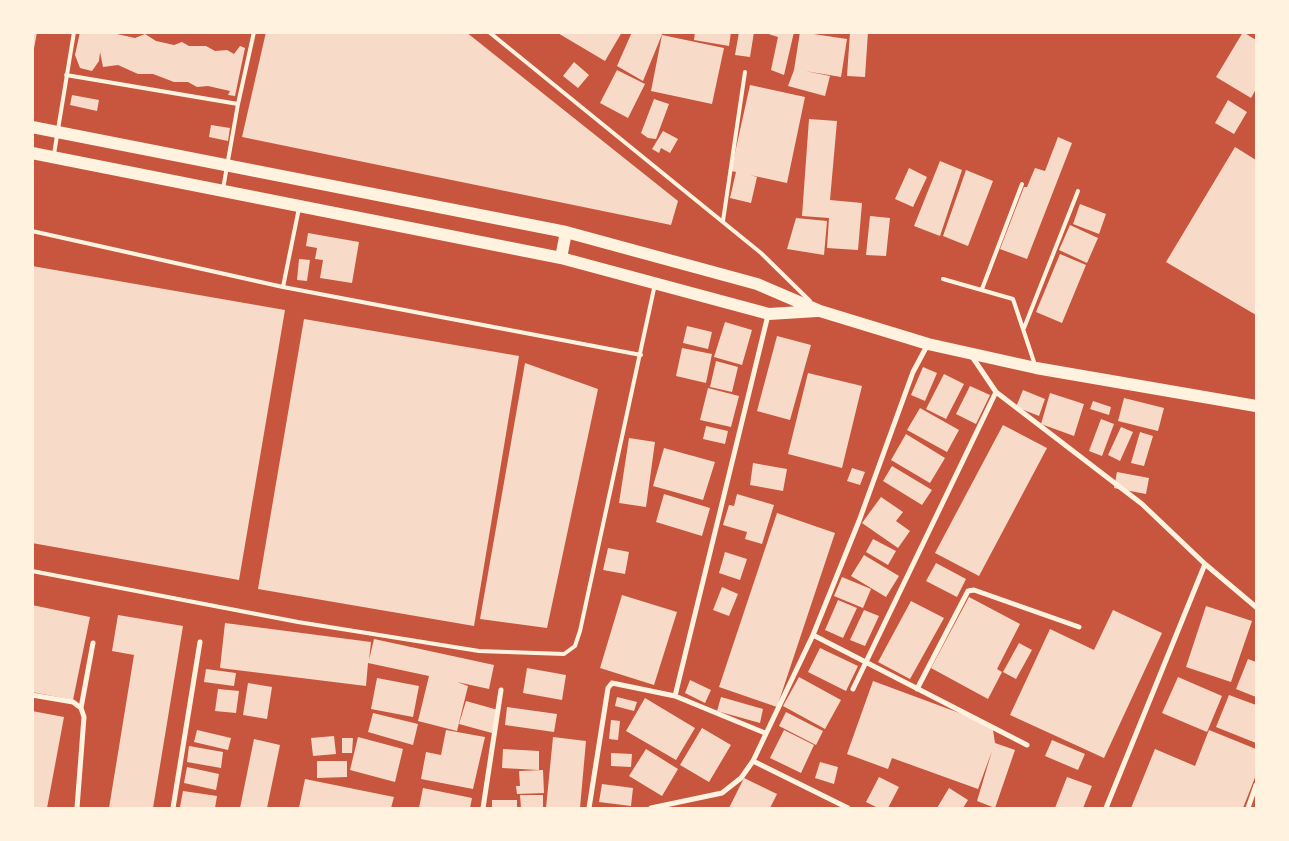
<!DOCTYPE html>
<html>
<head>
<meta charset="utf-8">
<style>
  body { margin:0 }
  #map { position:relative; width:1289px; height:841px; overflow:hidden; background:#c8553d; font-family:"Playfair Display",serif }
  canvas { display:block }
  .frame { position:absolute; inset:0; border:34px solid #fff3e0; pointer-events:none }
</style>
</head>
<body>
<div id="map">
<canvas width="1289" height="841"></canvas>
<div class="frame"></div>
</div>
<script>
const ctx = document.querySelector('canvas').getContext('2d');
ctx.lineJoin = 'round';
function paint(path, color) {
  ctx.fillStyle = color;
  ctx.fill(path, 'evenodd');
}
function toPath(rows) {
  const path = new Path2D();
  for (const r of rows) {
    path.moveTo(r[0], r[1]);
    for (let i = 2; i < r.length; i += 2) path.lineTo(r[i], r[i + 1]);
  }
  return path;
}
function strokePath(path, color, width, dash) {
  ctx.strokeStyle = color;
  ctx.lineWidth = width;
  ctx.lineCap = dash ? 'butt' : 'round';
  ctx.setLineDash(dash || []);
  ctx.stroke(path);
}
paint(toPath([
  [32,32,37,32,33,54,32,54],
  [80,32,108,32,135,38,145,34,156,41,174,45,182,42,189,46,206,46,215,51,227,50,234,54,240,46,245,48,235,96,228,95,230,91,208,86,197,87,188,82,174,82,153,74,138,74,118,65,103,67,100,52,99,61,92,71,80,68,75,55],
  [266,32,466,32,678,201,671,225,242,137],
  [556,32,622,32,605,61],
  [632,32,663,32,643,81,617,66],
  [695,32,731,32,729,46,694,40],
  [739,32,754,32,750,57,735,55],
  [762,32,794,32,784,75,771,70,778,37],
  [800,32,847,39,841,77,805,71,830,76,825,96,788,86,794,70],
  [850,32,868,32,865,77,847,76],
  [1243,32,1256,40,1256,89,1251,98,1216,77],
  [662,35,724,48,712,104,651,91],
  [574,62,589,75,578,88,563,76],
  [617,70,645,84,628,118,600,103],
  [750,85,805,97,787,183,750,175,757,177,751,203,730,198,736,172,731,171],
  [72,95,99,100,97,111,70,105],
  [654,99,669,104,656,139,648,138,641,133],
  [1228,100,1247,112,1234,134,1215,123],
  [809,119,837,121,830,200,862,203,858,250,827,248,829,218,802,216],
  [211,125,230,128,228,141,209,137],
  [663,131,678,139,670,153,661,148,659,153,652,149],
  [1058,137,1072,143,1027,259,1000,249,1024,187,1027,187,1035,168,1045,171],
  [1235,147,1256,160,1256,315,1166,262],
  [940,161,962,170,940,236,914,226],
  [909,168,927,177,913,207,895,199],
  [966,170,993,181,968,246,943,236],
  [1080,204,1106,214,1099,234,1073,224],
  [870,216,890,218,886,256,866,255],
  [796,218,827,221,824,255,787,249],
  [1070,225,1098,238,1087,263,1059,250],
  [308,233,359,242,352,283,320,278,323,260,315,259,317,248,306,246],
  [1060,254,1086,265,1062,323,1036,312],
  [299,259,310,260,307,281,297,280],
  [32,266,285,310,239,580,32,543],
  [304,319,519,356,474,626,258,589],
  [725,322,752,330,742,365,714,357],
  [687,326,712,332,708,349,683,343],
  [777,336,811,345,790,420,757,411],
  [682,348,712,354,706,383,676,376],
  [716,361,738,367,732,392,710,387],
  [525,363,598,389,547,628,480,619],
  [923,367,937,373,925,401,911,395],
  [808,373,862,386,842,468,788,454],
  [944,374,964,384,946,419,926,409],
  [970,386,990,395,976,424,956,414],
  [708,388,739,396,731,427,700,420],
  [1023,390,1045,399,1039,416,1016,407],
  [1050,393,1084,404,1074,436,1041,424],
  [1124,398,1164,408,1158,431,1118,421],
  [1093,401,1111,407,1109,415,1090,409],
  [920,408,959,430,947,452,907,430],
  [1101,419,1114,424,1102,456,1089,451],
  [1003,425,1047,448,979,576,935,553],
  [706,426,728,431,725,444,703,439],
  [1121,427,1133,432,1120,461,1108,455],
  [1140,432,1153,436,1144,466,1131,463],
  [906,434,945,458,930,483,891,460],
  [629,438,655,442,646,507,619,503],
  [664,448,715,462,703,500,653,486],
  [753,463,787,469,783,491,750,485],
  [892,466,932,490,922,505,883,481],
  [852,468,865,472,860,485,847,481],
  [1117,472,1149,478,1146,494,1114,488],
  [664,494,710,508,702,536,656,522],
  [737,494,774,505,762,544,745,539,747,532,723,525,729,505,734,506],
  [881,497,903,512,896,521,910,531,898,548,862,523],
  [777,513,835,533,777,707,719,687],
  [873,539,896,551,888,565,866,552],
  [608,548,629,552,625,574,603,570],
  [725,552,747,559,740,580,719,573],
  [864,555,899,576,886,597,851,576],
  [936,563,966,579,957,597,926,581],
  [842,577,871,589,863,608,834,596],
  [722,587,738,594,729,616,713,610],
  [622,595,677,612,654,685,600,668],
  [969,597,1020,624,997,669,1002,672,988,699,931,668],
  [838,600,857,608,843,638,825,630],
  [911,601,944,618,910,679,878,662],
  [32,605,90,617,73,700,32,692],
  [1206,606,1252,621,1231,682,1186,667],
  [864,610,879,616,865,646,850,640],
  [1113,610,1162,633,1104,758,1010,715,1050,629,1094,650],
  [118,615,183,626,153,808,109,808,134,655,112,651],
  [225,623,371,642,369,660,374,639,494,665,489,689,457,682,468,686,457,731,418,721,429,676,368,663,366,686,220,668],
  [1019,643,1032,650,1016,679,1003,672],
  [820,648,858,666,846,691,808,672],
  [1248,659,1256,662,1256,697,1236,689],
  [527,668,566,675,562,700,523,693],
  [206,669,236,673,234,686,204,682],
  [799,677,841,700,825,729,783,706],
  [1178,677,1222,696,1207,732,1162,713],
  [377,678,419,686,413,717,371,709],
  [690,680,711,690,705,703,685,693],
  [873,681,973,718,993,730,995,743,1015,750,995,808,977,801,992,751,978,789,892,758,888,769,847,754],
  [248,683,272,687,267,719,243,715],
  [218,689,239,691,236,713,215,711],
  [1229,695,1256,705,1256,743,1216,727],
  [617,697,637,702,634,711,615,706],
  [721,697,763,709,760,723,717,711],
  [645,698,695,728,676,760,626,731],
  [466,701,498,710,492,733,459,724],
  [507,707,557,714,554,732,505,725],
  [32,711,64,717,47,808,32,808],
  [786,712,823,731,816,745,779,726],
  [373,713,418,724,413,745,368,732],
  [611,720,620,721,618,740,609,739],
  [702,728,731,745,709,782,680,765],
  [197,730,231,738,228,750,194,742],
  [446,730,485,737,473,789,421,779,426,752,441,755],
  [784,730,814,745,801,773,770,758],
  [1209,730,1256,749,1256,775,1243,808,1131,808,1155,749,1195,766],
  [334,736,336,754,313,756,311,738],
  [358,737,403,749,395,782,350,770],
  [553,737,586,741,580,808,546,808],
  [342,738,353,738,352,753,342,753],
  [254,739,280,745,267,808,240,808],
  [1052,740,1085,754,1078,770,1045,756],
  [189,746,223,752,221,768,187,762],
  [503,749,539,751,539,770,502,768],
  [646,749,678,769,662,796,629,776],
  [611,753,632,754,631,767,611,766],
  [317,761,347,761,347,777,317,778],
  [820,762,838,767,834,784,815,778],
  [187,767,219,774,216,790,184,783],
  [543,770,544,793,517,794,516,786,520,786,519,771],
  [879,777,899,787,888,808,878,808,866,802],
  [1067,777,1092,786,1083,808,1055,808],
  [744,778,777,794,770,808,729,808],
  [305,779,394,797,391,808,299,808],
  [602,784,633,788,631,806,599,802],
  [423,788,472,798,470,808,419,808],
  [949,788,968,800,963,808,937,808],
  [183,791,217,796,215,808,180,807],
  [520,795,543,795,543,808,521,808],
  [492,800,517,800,517,808,492,808]
]), '#f7dbc8');
strokePath(toPath([
  [489,32,761,253,810,301],
  [66,75,238,104],
  [54,154,74,32],
  [223,189,238,104,254,32],
  [723,221,745,72],
  [32,231,283,287,641,355],
  [943,279,1013,299,1035,365],
  [283,287,299,208],
  [982,289,1022,184],
  [1024,328,1078,191],
  [32,571,298,622,479,651,564,654,575,646,580,631,655,284]
]), '#fff3e0', 4);
strokePath(toPath([
  [971,355,996,392,1142,504,1205,564,1256,607],
  [813,635,1027,745],
  [853,689,996,392],
  [917,689,968,591,974,590,1079,627],
  [32,695,73,702,81,708,84,717,77,808],
  [675,696,768,315],
  [81,708,93,643],
  [753,761,848,808],
  [173,808,200,642],
  [483,808,501,690],
  [589,808,608,688,612,683,675,696,765,733],
  [651,808,722,793,741,778,753,761,813,635,859,521,913,372,928,344],
  [1106,808,1205,564],
  [1248,808,1256,785]
]), '#fff3e0', 5);
strokePath(toPath([
  [32,127,566,232,757,284,820,311,928,344,1036,368,1256,406],
  [32,153,561,258,769,314,817,311],
  [561,258,566,232]
]), '#fff3e0', 12);
</script>
</body>
</html>
